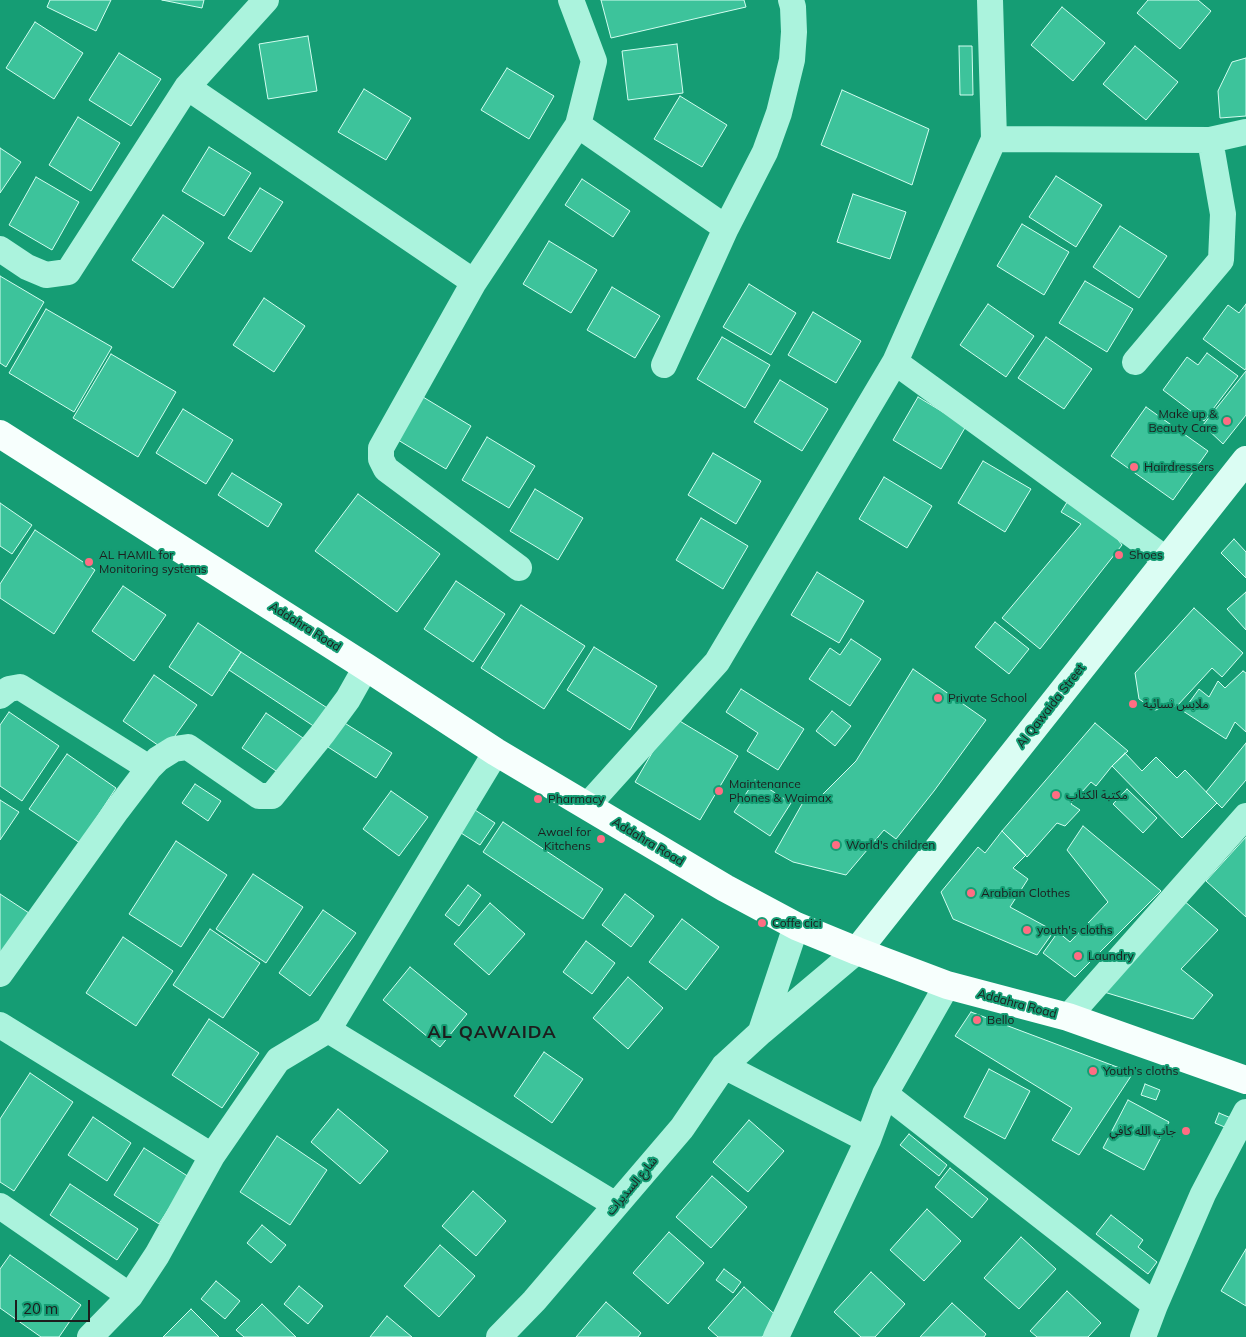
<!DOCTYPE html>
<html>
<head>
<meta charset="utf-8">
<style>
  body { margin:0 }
  #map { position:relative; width:1246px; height:1337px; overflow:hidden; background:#159d74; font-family:Mulish,sans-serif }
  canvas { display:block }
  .scale { position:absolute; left:15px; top:1300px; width:75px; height:22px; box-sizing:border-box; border:2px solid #1d1d1d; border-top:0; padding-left:6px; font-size:15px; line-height:18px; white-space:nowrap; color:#1d1d1d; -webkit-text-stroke:4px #159d74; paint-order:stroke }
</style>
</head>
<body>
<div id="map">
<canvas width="1246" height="1337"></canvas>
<div class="scale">20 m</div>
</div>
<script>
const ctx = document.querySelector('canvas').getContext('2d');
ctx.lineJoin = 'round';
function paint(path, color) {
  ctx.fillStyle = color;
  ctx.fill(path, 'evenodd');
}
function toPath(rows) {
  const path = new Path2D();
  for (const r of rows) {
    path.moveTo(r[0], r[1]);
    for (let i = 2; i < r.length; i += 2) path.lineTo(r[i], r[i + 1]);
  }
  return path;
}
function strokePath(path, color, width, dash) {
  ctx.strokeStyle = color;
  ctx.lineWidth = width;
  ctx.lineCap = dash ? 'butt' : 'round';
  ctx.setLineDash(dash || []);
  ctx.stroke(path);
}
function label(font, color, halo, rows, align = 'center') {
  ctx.font = font + ' Mulish,"Noto Sans Arabic",sans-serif';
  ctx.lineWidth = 4;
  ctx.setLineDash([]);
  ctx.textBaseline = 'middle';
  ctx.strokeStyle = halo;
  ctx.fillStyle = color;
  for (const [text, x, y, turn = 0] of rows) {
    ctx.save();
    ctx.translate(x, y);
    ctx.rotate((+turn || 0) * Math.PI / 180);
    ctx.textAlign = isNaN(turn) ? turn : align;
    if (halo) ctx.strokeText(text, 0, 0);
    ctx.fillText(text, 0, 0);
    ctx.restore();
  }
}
const building = toPath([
  [50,0,111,0,96,31,47,7,50,0],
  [162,0,204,0,202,8,162,0],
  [601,0,744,0,746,7,611,38,601,0],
  [1148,0,1198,0,1211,11,1180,49,1137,13,1148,0],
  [1062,7,1105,43,1073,81,1031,45,1062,7],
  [35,22,83,53,54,99,6,68,35,22],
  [308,36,317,91,268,99,259,44,308,36],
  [677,44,683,93,628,100,622,51,677,44],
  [959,46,972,46,973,95,960,95,959,46],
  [1135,46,1178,82,1146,120,1103,84,1135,46],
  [119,53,161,79,131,126,89,100,119,53],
  [1246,58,1246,116,1220,118,1218,91,1232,62,1246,58],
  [507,68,554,96,529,139,481,110,507,68],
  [364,89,411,118,386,160,338,132,364,89],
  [842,90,929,129,912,185,821,145,842,90],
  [680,96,727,125,702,167,654,139,680,96],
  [78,117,120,143,91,191,49,165,78,117],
  [209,147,251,173,224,216,182,191,209,147],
  [0,148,21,162,0,193,0,148],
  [1056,176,1102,205,1076,247,1029,217,1056,176],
  [36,177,79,202,52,250,9,225,36,177],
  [582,179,630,211,613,237,565,205,582,179],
  [260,188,283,202,251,252,228,238,260,188],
  [853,194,906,212,890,259,837,242,853,194],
  [163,215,204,243,173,288,132,260,163,215],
  [1022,224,1069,252,1044,295,997,266,1022,224],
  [1120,226,1167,256,1139,298,1093,267,1120,226],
  [549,241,597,270,571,313,523,284,549,241],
  [0,276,44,302,6,367,0,363,0,276],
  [1085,281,1133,309,1107,352,1059,323,1085,281],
  [749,284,796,313,771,355,723,327,749,284],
  [612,287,660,316,635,358,587,330,612,287],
  [264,298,305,326,274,372,233,345,264,298],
  [988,304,1034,336,1006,377,960,345,988,304],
  [1246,304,1246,368,1245,370,1203,339,1228,305,1239,313,1246,304],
  [46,309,112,347,74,412,9,373,46,309],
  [813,312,861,341,836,383,788,355,813,312],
  [722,337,770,365,745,408,697,379,722,337],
  [1046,337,1092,369,1064,409,1018,378,1046,337],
  [1207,353,1238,376,1204,421,1163,390,1187,357,1198,365,1207,353],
  [111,354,176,392,138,457,73,418,111,354],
  [1246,371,1246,415,1223,444,1203,425,1246,371],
  [780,380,828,409,802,451,754,422,780,380],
  [423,397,471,426,446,469,398,440,423,397],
  [918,397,966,426,941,469,893,440,918,397],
  [1146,407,1208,451,1173,500,1111,456,1146,407],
  [183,409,233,440,206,484,156,453,183,409],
  [487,437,535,466,509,508,462,480,487,437],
  [713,453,761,481,736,524,688,495,713,453],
  [983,461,1031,489,1005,532,958,503,983,461],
  [232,473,282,504,268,527,218,495,232,473],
  [884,477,932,506,907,548,859,519,884,477],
  [535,489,583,518,558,560,510,531,535,489],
  [358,494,440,554,397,612,315,551,358,494],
  [1069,499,1109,528,1122,545,1040,649,1002,618,1081,524,1061,512,1069,499],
  [0,503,32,525,12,554,0,546,0,503],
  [701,518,748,546,723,589,676,560,701,518],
  [35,530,95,570,54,634,0,598,0,584,35,530],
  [1234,539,1246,552,1246,578,1221,553,1234,539],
  [817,572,864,601,839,643,791,615,817,572],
  [456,581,505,614,473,662,424,629,456,581],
  [123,586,166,615,134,661,92,631,123,586],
  [1246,592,1246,630,1227,609,1246,592],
  [521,605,585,646,544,709,481,668,521,605],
  [1194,608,1243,653,1222,677,1212,668,1177,706,1155,710,1139,699,1135,673,1194,608],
  [995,622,1029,649,1009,674,975,647,995,622],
  [198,623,241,652,212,696,169,667,198,623],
  [851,639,881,659,850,706,809,679,830,648,840,655,851,639],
  [594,647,657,686,630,730,567,690,594,647],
  [241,652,335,713,321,731,229,670,241,652],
  [913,669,986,720,934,791,896,839,884,830,846,875,793,862,775,852,806,797,818,799,856,761,913,669],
  [1243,671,1246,673,1246,732,1235,722,1226,739,1183,711,1199,689,1209,697,1218,681,1225,688,1243,671],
  [154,675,197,705,165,750,123,721,154,675],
  [741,689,804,729,778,770,747,751,758,733,726,712,741,689],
  [832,711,851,726,835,746,816,731,832,711],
  [9,712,59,746,22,801,0,786,0,725,9,712],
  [266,713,303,738,279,773,242,748,266,713],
  [673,717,738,756,700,820,635,782,673,717],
  [343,722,392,753,376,778,328,747,343,722],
  [1095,723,1128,751,1112,766,1096,786,1091,782,1071,804,1080,810,1065,826,1057,823,1027,857,1002,831,1095,723],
  [1246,743,1246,780,1222,808,1206,792,1246,743],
  [1125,753,1142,771,1156,757,1177,778,1185,770,1217,803,1182,838,1112,766,1125,753],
  [67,754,116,788,80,843,29,809,67,754],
  [755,780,791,803,770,836,734,812,755,780],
  [195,784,221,801,208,821,182,803,195,784],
  [1127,789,1157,818,1143,833,1113,804,1127,789],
  [391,791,428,817,399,856,363,829,391,791],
  [0,800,19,812,0,840,0,800],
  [475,810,495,823,480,845,461,833,475,810],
  [503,822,603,889,583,919,483,852,503,822],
  [1083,826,1161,891,1075,977,1043,953,1058,932,1070,942,1108,902,1067,850,1083,826],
  [1002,831,1026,855,1013,868,1028,879,1010,907,1054,931,1037,955,953,919,941,892,978,847,985,853,1002,831],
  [1246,837,1246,917,1206,881,1246,837],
  [176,841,227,875,181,947,129,914,176,841],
  [253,874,303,907,266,963,216,929,253,874],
  [468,885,481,895,459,926,445,915,468,885],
  [0,894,29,913,0,957,0,894],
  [625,894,654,916,631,947,602,925,625,894],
  [1183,900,1218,930,1181,969,1213,995,1193,1019,1104,992,1183,900],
  [490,903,525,934,489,975,454,944,490,903],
  [323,910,356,933,310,996,279,973,323,910],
  [682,919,719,947,686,990,649,962,682,919],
  [210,929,260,963,223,1018,173,985,210,929],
  [123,937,173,971,136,1026,86,993,123,937],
  [586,941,615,963,592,994,563,972,586,941],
  [410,967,467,1014,440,1047,383,1000,410,967],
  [628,977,663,1008,628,1049,593,1018,628,977],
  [971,1012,1133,1073,1079,1155,1052,1140,1072,1108,955,1036,971,1012],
  [209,1019,259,1053,222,1108,172,1075,209,1019],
  [544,1052,583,1079,552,1123,514,1096,544,1052],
  [989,1069,1030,1091,1005,1139,964,1117,989,1069],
  [30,1073,73,1102,14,1191,0,1182,0,1119,30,1073],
  [1145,1084,1160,1090,1156,1100,1141,1095,1145,1084],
  [1128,1100,1169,1122,1144,1170,1103,1148,1128,1100],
  [338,1109,388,1151,360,1184,311,1142,338,1109],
  [1219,1113,1231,1118,1227,1128,1215,1123,1219,1113],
  [93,1117,131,1143,107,1181,68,1155,93,1117],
  [749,1120,784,1151,748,1192,713,1162,749,1120],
  [909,1134,947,1165,939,1176,900,1145,909,1134],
  [277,1136,327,1170,290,1225,240,1192,277,1136],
  [144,1148,189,1177,159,1224,114,1195,144,1148],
  [950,1168,988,1199,972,1218,935,1187,950,1168],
  [712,1176,747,1207,711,1248,676,1217,712,1176],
  [70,1184,138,1229,117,1260,50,1215,70,1184],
  [473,1191,506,1221,476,1256,442,1226,473,1191],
  [927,1209,961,1241,924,1281,890,1250,927,1209],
  [1111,1215,1143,1240,1138,1247,1157,1262,1148,1274,1096,1234,1111,1215],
  [262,1225,286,1245,271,1263,247,1243,262,1225],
  [669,1232,704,1263,668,1304,633,1273,669,1232],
  [1021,1237,1056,1269,1019,1309,984,1278,1021,1237],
  [440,1245,475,1276,439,1317,404,1286,440,1245],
  [1246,1249,1246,1306,1221,1291,1246,1249],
  [10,1255,81,1305,59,1337,41,1337,0,1308,0,1269,10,1255],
  [724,1269,741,1282,733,1293,716,1280,724,1269],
  [871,1272,905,1304,875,1337,861,1337,834,1312,871,1272],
  [216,1281,240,1301,225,1319,201,1299,216,1281],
  [299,1286,323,1306,308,1324,284,1304,299,1286],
  [744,1287,779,1318,762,1337,718,1337,708,1328,744,1287],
  [1067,1291,1101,1323,1088,1337,1037,1337,1030,1331,1067,1291],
  [606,1302,641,1333,638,1337,576,1337,606,1302],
  [952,1303,986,1334,984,1337,920,1337,952,1303],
  [262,1304,296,1337,244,1337,236,1330,262,1304],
  [191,1309,219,1337,163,1337,191,1309],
  [387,1316,412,1337,370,1337,387,1316]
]);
paint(building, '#3dc39b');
strokePath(building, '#d3fdf0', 1);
strokePath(toPath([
  [187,87,474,282],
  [578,125,726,228],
  [994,139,1210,140,1246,132],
  [0,249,27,267,46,275,68,272,187,87,266,0],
  [895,362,1167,560],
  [1135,362,1221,260,1223,214,1210,140],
  [664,365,726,228,765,152,779,113,792,60,794,32,793,7,791,0],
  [519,568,386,469,381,459,381,448,474,282,578,125,594,61,571,0],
  [0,696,9,689,20,687,149,768],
  [587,806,717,662,895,362,994,139,990,0],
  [0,974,117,810,149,768,158,759,174,749,188,747,259,796,272,796,323,733,348,699,366,667],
  [1068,1017,1246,816],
  [0,1025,212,1156],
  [328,1030,616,1205],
  [761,1031,796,926],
  [724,1066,868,1140],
  [885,1094,1155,1305],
  [0,1206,130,1296],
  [90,1337,130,1296,157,1255,212,1156,278,1060,328,1030,496,752],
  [499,1337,534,1301,682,1128,724,1066,761,1032,857,951],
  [776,1337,868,1140,885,1094,947,985],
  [1143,1337,1155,1305,1203,1194,1246,1112]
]), '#abf3dd', 26);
strokePath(toPath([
  [857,951,1246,460]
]), '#dbfdf3', 28);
strokePath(toPath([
  [0,434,366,667,496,752,725,888,796,926,857,951,947,985,1068,1017,1246,1080]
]), '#f7fffd', 28);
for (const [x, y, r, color] of [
  [1227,421,5,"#ff6d83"],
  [1134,467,5,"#ff6d83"],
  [1119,555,5,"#ff6d83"],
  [89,562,5,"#ff6d83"],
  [938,698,5,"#ff6d83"],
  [1133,704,5,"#ff6d83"],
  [719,791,5,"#ff6d83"],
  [1056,795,5,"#ff6d83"],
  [538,799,5,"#ff6d83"],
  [601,839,5,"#ff6d83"],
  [836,845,5,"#ff6d83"],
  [971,893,5,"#ff6d83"],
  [762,923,5,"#ff6d83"],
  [1027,930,5,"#ff6d83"],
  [1078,956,5,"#ff6d83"],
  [977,1020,5,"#ff6d83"],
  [1093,1071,5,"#ff6d83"],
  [1186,1131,5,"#ff6d83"]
]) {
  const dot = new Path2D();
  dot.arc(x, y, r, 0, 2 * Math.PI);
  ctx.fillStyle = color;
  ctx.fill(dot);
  strokePath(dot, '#159d74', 2);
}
label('12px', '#1d1d1d', '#159d74', [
  ["Make up &",1217,414,"right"],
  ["Beauty Care",1217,428,"right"],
  ["Hairdressers",1144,467],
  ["AL HAMIL for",99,555],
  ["Monitoring systems",99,569],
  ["Shoes",1129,555],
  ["Private School",948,698],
  ["ملابس نسائية",1143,704],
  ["Maintenance",729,784],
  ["Phones & Waimax",729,798],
  ["مكتبة الكتاب",1066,795],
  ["Pharmacy",548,799],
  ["Awael for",591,832,"right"],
  ["Kitchens",591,846,"right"],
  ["World's children",846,845],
  ["Arabian Clothes",981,893],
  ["Coffe cici",772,923],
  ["youth's cloths",1037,930],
  ["Laundry",1088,956],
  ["Bello",987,1020],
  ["Youth’s cloths",1103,1071],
  ["جاب الله كافي",1176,1131,"right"]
], 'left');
label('12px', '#1d1d1d', '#159d74', [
  ["Addahra Road",305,627,32],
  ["Al Qawaida Street",1051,706,-52],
  ["Addahra Road",648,842,31],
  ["Addahra Road",1017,1004,15],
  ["شارع السديرات",632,1186,-50]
]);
ctx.letterSpacing = '1px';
label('bold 18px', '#1d1d1d', '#159d74', [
  ["AL QAWAIDA",492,1033]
]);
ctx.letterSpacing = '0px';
</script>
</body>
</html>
